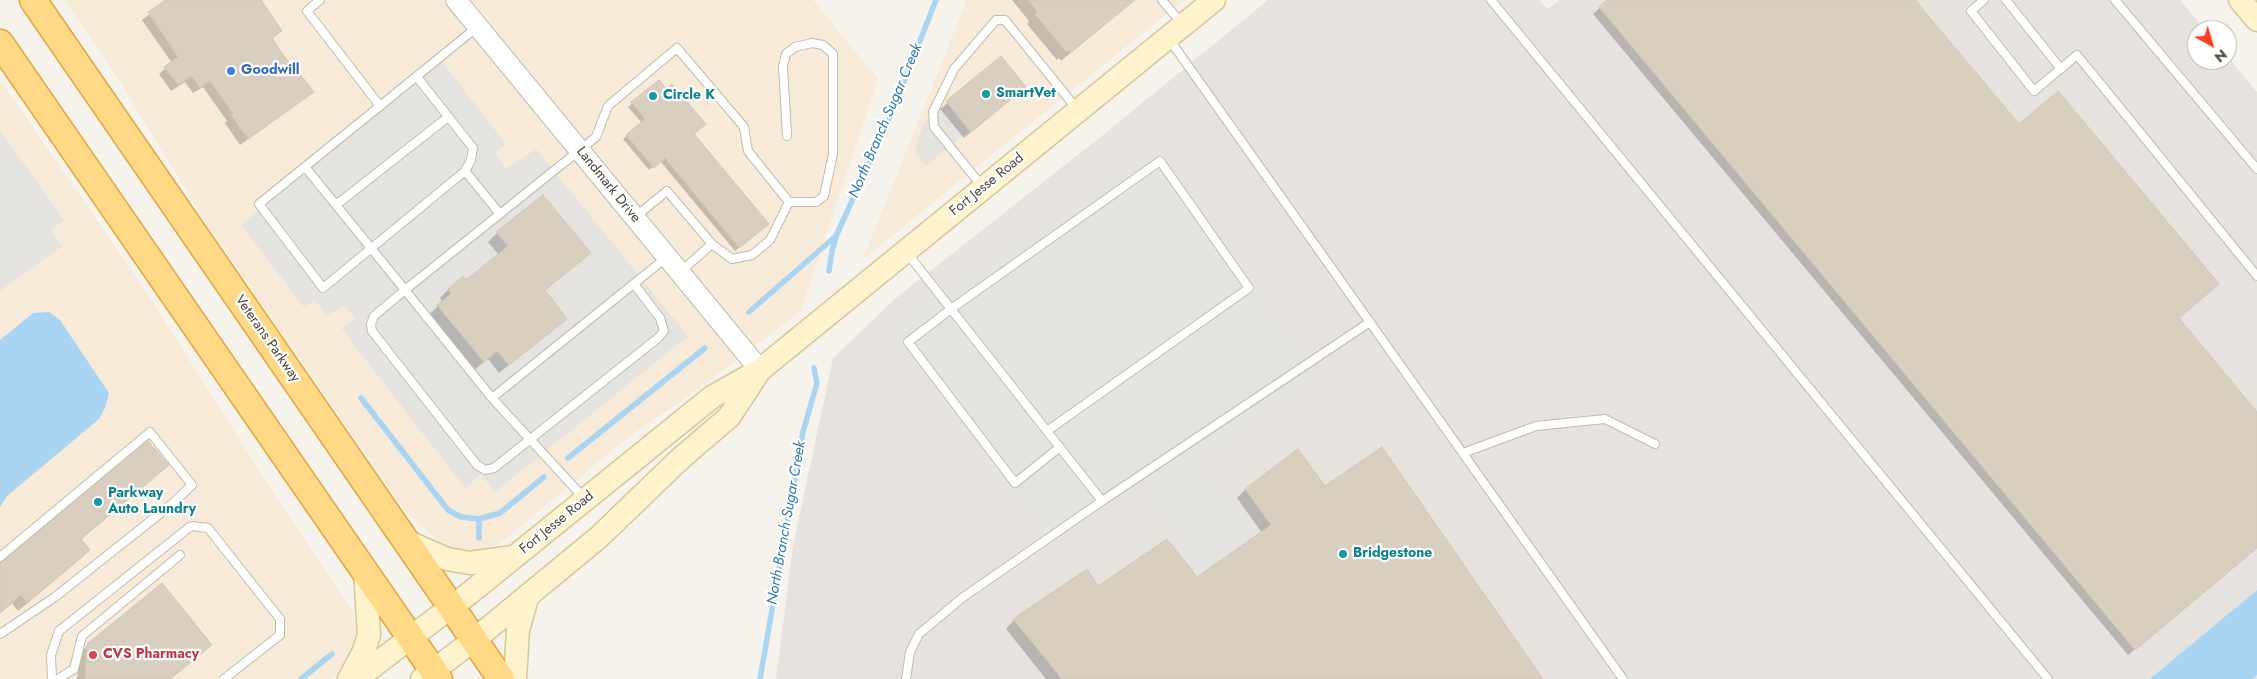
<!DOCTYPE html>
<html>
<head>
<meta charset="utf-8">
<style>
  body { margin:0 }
  #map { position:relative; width:2257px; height:679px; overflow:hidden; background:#f6f3ec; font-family:Jost,sans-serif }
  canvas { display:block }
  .north { position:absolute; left:2187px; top:20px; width:50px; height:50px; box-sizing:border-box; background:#fff; border:1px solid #b7b4b0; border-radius:50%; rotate:141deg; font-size:14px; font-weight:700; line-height:20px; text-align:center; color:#4b4439 }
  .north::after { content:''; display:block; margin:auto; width:18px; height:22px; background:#fc3f1d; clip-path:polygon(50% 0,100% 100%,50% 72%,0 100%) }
</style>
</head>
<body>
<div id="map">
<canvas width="2257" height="679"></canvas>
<div class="north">N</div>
</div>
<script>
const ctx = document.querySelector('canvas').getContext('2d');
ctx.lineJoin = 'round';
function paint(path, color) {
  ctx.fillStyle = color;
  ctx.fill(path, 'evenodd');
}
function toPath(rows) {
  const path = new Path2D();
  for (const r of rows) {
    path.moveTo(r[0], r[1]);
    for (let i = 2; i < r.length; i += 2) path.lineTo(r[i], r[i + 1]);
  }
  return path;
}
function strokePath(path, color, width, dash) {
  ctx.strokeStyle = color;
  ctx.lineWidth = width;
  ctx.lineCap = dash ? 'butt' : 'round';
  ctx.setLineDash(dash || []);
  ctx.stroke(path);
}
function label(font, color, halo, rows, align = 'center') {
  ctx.font = font + ' Jost,sans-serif';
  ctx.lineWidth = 4.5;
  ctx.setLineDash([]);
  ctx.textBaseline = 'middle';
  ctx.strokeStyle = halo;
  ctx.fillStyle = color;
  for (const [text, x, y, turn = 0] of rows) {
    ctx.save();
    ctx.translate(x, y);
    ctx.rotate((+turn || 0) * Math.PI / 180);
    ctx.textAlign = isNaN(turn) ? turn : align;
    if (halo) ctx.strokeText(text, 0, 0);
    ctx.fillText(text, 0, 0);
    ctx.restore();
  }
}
paint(toPath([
  [64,0,813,0,878,79,801,311,704,385,630,436,492,550,462,553,442,545,405,511,208,226,104,56],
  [967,0,1184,0,863,259],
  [0,80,140,282,274,494,352,610,356,630,354,644,344,663,331,679,0,679]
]), '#f7ead8');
paint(toPath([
  [1268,0,1539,0,1548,9,1559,0,2180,0,2205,30,2197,30,2197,60,2227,60,2227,56,2257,92,2257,679,776,679,793,546,833,358,896,298,1098,139]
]), '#e6e2dd');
paint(toPath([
  [442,62,506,144,495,153,506,169,536,149,688,336,495,492,481,474,465,488,342,329,355,318,344,305,327,316,315,300,304,307,241,225],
  [543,195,591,253,545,291,567,319,509,365,497,351,483,362,437,305,451,294,448,288,463,276,466,280,508,246,497,232],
  [947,104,968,131,926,166,915,153,923,124],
  [0,130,64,220,51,230,62,246,0,291],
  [1158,147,1325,376,1203,463,1259,533,1197,577,1141,488,1049,550,1033,524,885,324]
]), '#e5e3e0');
paint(toPath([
  [49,312,60,320,109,393,105,408,99,419,7,496,0,507,0,340,33,313],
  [2257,590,2257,675,2252,679,2150,679]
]), '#a9d4f2');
paint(toPath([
  [168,0,259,0,280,31,271,39,295,73,313,92,240,145,225,123,227,121,203,87,193,93,185,82,171,91,159,74,172,63,142,20],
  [1012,0,1127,0,1127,6,1061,61,1059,58,1057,60,1027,24,1029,21],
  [1609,0,1914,0,2257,414,2257,548,2128,655,1593,14],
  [1001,58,1018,93,964,138,940,109],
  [659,81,693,134,764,228,735,251,660,161,649,170,623,139,642,123,628,107],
  [497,233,580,261,544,291,565,319,499,373,488,359,474,370,429,315,442,302,440,298,448,290,463,278,466,281,499,255,488,242],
  [1298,451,1325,488,1541,679,1046,679,1006,629,1014,620,1098,587,1197,579,1262,533,1237,498,1245,490],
  [80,539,89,550,80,559,18,611,12,603,0,613,0,565],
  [88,645,211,645,170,679,77,679,79,654]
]), '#0003');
strokePath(toPath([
  [829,271,832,251,837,234,892,112,936,0],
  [749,312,836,236],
  [361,398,448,510,461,517,479,519,500,513,544,477],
  [568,458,705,348],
  [479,538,479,519],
  [301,679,332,654],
  [760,679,803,432,817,383,814,368]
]), '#a9d4f2', 5.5);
const building = toPath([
  [166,0,261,0,282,31,272,38,295,72,297,70,314,92,248,139,231,115,233,114,210,81,200,88,192,76,178,85,164,67,178,57,148,12,166,0],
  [1028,0,1135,0,1070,53,1069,50,1066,52,1035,14,1037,12,1028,0],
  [1607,0,1915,0,2019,124,2058,91,2219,284,2179,318,2257,412,2257,548,2135,650,1599,7,1607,0],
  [1001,56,1026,87,971,132,946,101,1001,56],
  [659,80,667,89,672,84,706,124,694,134,769,224,739,248,665,158,654,168,626,135,645,119,631,102,659,80],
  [543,195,591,253,545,290,567,319,509,365,497,351,484,362,437,305,451,294,448,289,463,276,466,280,508,246,496,232,543,195],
  [148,441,169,465,81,539,90,550,27,603,21,595,0,613,0,563,148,441],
  [1382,447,1543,679,1062,679,1013,619,1087,569,1098,586,1167,539,1197,577,1271,525,1245,489,1298,449,1325,486,1382,447],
  [162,583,212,645,170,679,85,679,87,644,162,583]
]);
paint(building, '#d8cfc1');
strokePath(building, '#d3c7b4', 1);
const service = toPath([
  [320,0,307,11,380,106,476,28],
  [1162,0,1182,24],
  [1491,0,2048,679],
  [1984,0,1971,11,2034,91,2077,55,2257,276],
  [2006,0,2061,69],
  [2115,0,2257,169],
  [1169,39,1623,679],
  [380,106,259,204,323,288,465,171,471,160,473,148,417,77],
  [448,117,336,205,405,290,374,316,371,324,372,331,477,465,485,470,494,468,658,338,664,331,660,318,634,284],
  [787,136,783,66,786,54,795,47,812,43,823,45,833,54,833,154,824,196,816,202,789,202],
  [305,167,336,205],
  [465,171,500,214],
  [981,185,934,127,933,112,954,69,996,20,1005,20,1077,109],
  [635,217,667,191,712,244],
  [907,253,1102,501,1370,322],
  [667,257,492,398,405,290,596,137,608,106,677,48,744,127,748,151,789,202,770,240,752,255,732,259,712,244,680,272],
  [492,398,584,498],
  [1047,431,1249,288,1160,161,951,309,908,342,1015,483,1060,447],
  [1463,453,1536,426,1605,419,1655,444],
  [0,557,150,432,192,485,172,504,55,597,0,634],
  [52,679,51,655,59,631,191,526,208,528,280,619,280,635,224,679],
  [58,679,74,669,82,636,180,555],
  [906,679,910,652,919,634,962,598,1102,501]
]);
const tertiary = toPath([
  [456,0,760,370]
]);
const secondary = toPath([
  [2240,0,2257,20],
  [406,541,447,559,470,563,513,557],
  [349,679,363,653,369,635,365,571],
  [356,679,471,592,712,397,760,370,1214,0],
  [422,679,474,640,599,537,680,459,729,417,758,373],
  [515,679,518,630,528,595]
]);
const trunk = toPath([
  [33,0,501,679],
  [0,43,439,679]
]);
strokePath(service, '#c2bbae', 10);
strokePath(tertiary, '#c2bbae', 22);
strokePath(secondary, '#d6c79b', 25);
strokePath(trunk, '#e0a43c', 29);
strokePath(service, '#fff', 8);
strokePath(tertiary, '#fff', 20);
strokePath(secondary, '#fff3cd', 22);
strokePath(trunk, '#ffd985', 26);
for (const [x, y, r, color] of [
  [231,71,5,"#3f7fe0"],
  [986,94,5,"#0f9aa8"],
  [653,96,5,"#0f9aa8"],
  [98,502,5,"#0f9aa8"],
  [1343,554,5,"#0f9aa8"],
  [93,655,5,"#e0444e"]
]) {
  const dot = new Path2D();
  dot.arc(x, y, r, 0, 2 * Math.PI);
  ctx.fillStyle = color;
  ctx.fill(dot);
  strokePath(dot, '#fff', 2);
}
label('bold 14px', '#366cbe', '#fff', [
  ["Goodwill",241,71]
], 'left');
label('bold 14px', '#0d838f', '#fff', [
  ["SmartVet",996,94],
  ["Circle K",663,96],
  ["Parkway",108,494],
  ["Auto Laundry",108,510],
  ["Bridgestone",1353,554]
], 'left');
label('14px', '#4b4439', '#fff', [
  ["Landmark Drive",608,185,51],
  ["Fort Jesse Road",987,185,-39],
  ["Veterans Parkway",267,339,55],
  ["Fort Jesse Road",557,523,-39]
]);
label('bold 14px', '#be3a42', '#fff', [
  ["CVS Pharmacy",103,655]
], 'left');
label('italic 15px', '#2e7ab2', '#fff', [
  ["North Branch Sugar Creek",886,121,-67],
  ["North Branch Sugar Creek",787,523,-80]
]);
</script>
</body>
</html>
